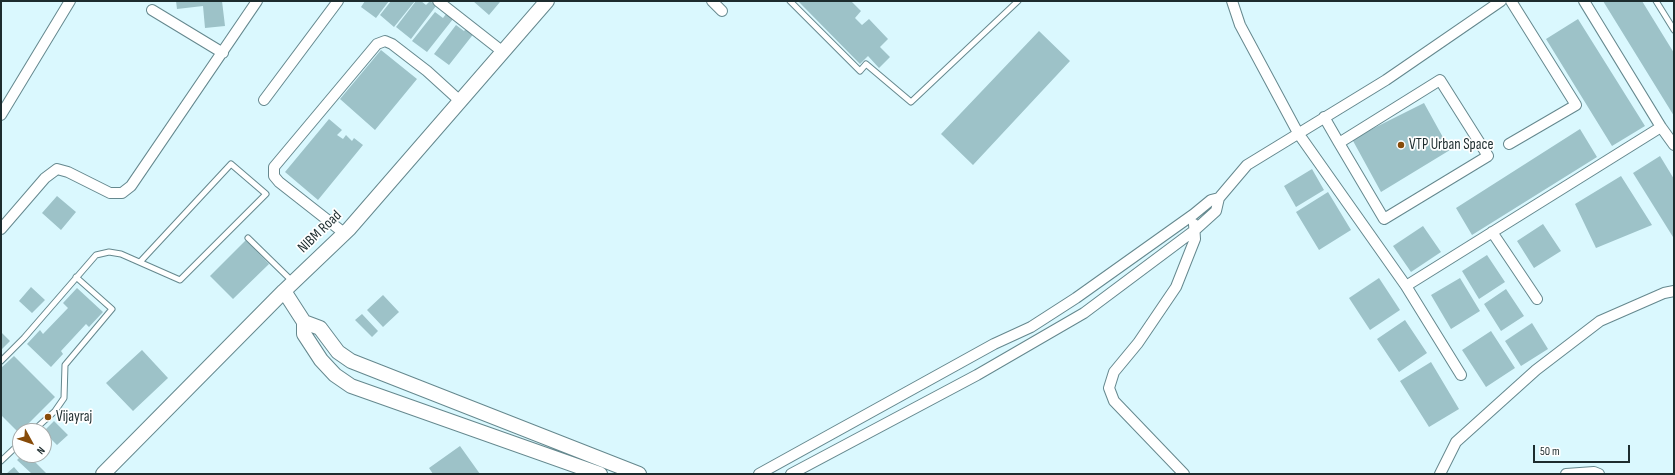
<!DOCTYPE html>
<html>
<head>
<meta charset="utf-8">
<style>
  body { margin:0 }
  #map { position:relative; width:1675px; height:475px; overflow:hidden; background:#daf8fe; font-family:"Sofia Sans Condensed",sans-serif }
  canvas { display:block }
  .frame { position:absolute; inset:0; border:2px solid #1d2c2e; pointer-events:none }
  .north { position:absolute; left:12px; top:423px; width:40px; height:40px; box-sizing:border-box; background:#fff; border:1px solid #a5abab; border-radius:50%; rotate:130deg; font-size:11px; font-weight:700; line-height:16px; text-align:center; color:#1d2c2e }
  .north::after { content:''; display:block; margin:auto; width:14px; height:18px; background:#874b09; clip-path:polygon(50% 0,100% 100%,50% 72%,0 100%) }
  .scale { position:absolute; left:1533px; top:445px; width:97px; height:18px; box-sizing:border-box; border:2px solid #1d2c2e; border-top:0; padding-left:5px; font-size:12px; line-height:14px; white-space:nowrap; color:#1d2c2e; -webkit-text-stroke:3px #fff; paint-order:stroke }
</style>
</head>
<body>
<div id="map">
<canvas width="1675" height="475"></canvas>
<div class="frame"></div>
<div class="north">N</div>
<div class="scale">50 m</div>
</div>
<script>
const ctx = document.querySelector('canvas').getContext('2d');
ctx.lineJoin = 'round';
function paint(path, color) {
  ctx.fillStyle = color;
  ctx.fill(path, 'evenodd');
}
function toPath(rows) {
  const path = new Path2D();
  for (const r of rows) {
    path.moveTo(r[0], r[1]);
    for (let i = 2; i < r.length; i += 2) path.lineTo(r[i], r[i + 1]);
  }
  return path;
}
function strokePath(path, color, width, dash) {
  ctx.strokeStyle = color;
  ctx.lineWidth = width;
  ctx.lineCap = dash ? 'butt' : 'round';
  ctx.setLineDash(dash || []);
  ctx.stroke(path);
}
function label(font, color, halo, rows, align = 'center') {
  ctx.font = font + ' "Sofia Sans Condensed",sans-serif';
  ctx.lineWidth = 3.5;
  ctx.setLineDash([]);
  ctx.textBaseline = 'middle';
  ctx.strokeStyle = halo;
  ctx.fillStyle = color;
  for (const [text, x, y, turn = 0] of rows) {
    ctx.save();
    ctx.translate(x, y);
    ctx.rotate((+turn || 0) * Math.PI / 180);
    ctx.textAlign = isNaN(turn) ? turn : align;
    if (halo) ctx.strokeText(text, 0, 0);
    ctx.fillText(text, 0, 0);
    ctx.restore();
  }
}
paint(toPath([
  [176,1,222,1,225,26,205,28,203,6,177,9],
  [365,1,389,1,376,18,361,7],
  [391,1,415,1,394,27,380,15],
  [416,1,421,1,426,5,430,1,436,6,411,39,396,27],
  [473,1,499,1,500,2,489,15],
  [798,1,851,1,861,11,855,18,862,25,869,19,888,39,880,47,890,57,879,68,868,56,860,64],
  [1603,1,1642,1,1674,53,1674,116],
  [435,12,443,18,446,14,453,19,427,52,412,41],
  [1578,19,1645,126,1612,146,1546,39],
  [456,25,464,31,468,27,475,32,449,65,434,54],
  [1039,31,1070,61,973,165,941,134],
  [381,50,417,79,375,130,340,99],
  [1424,103,1450,150,1381,192,1352,139],
  [329,119,342,130,337,135,343,139,346,135,352,141,354,138,363,145,318,200,285,172],
  [1580,129,1597,157,1472,235,1456,208],
  [1660,156,1674,179,1674,236,1673,237,1633,173],
  [1312,169,1324,190,1296,207,1284,186],
  [1621,176,1652,225,1596,248,1575,204],
  [1328,192,1351,230,1319,250,1296,212],
  [57,196,76,212,61,230,42,213],
  [1543,224,1561,251,1534,268,1517,241],
  [1423,226,1441,252,1411,272,1393,246],
  [246,240,269,264,233,299,210,276],
  [1487,255,1505,282,1479,299,1462,271],
  [1379,278,1400,310,1370,330,1349,298],
  [1460,278,1480,311,1451,329,1431,295],
  [31,287,45,300,32,313,19,301],
  [77,288,103,312,89,327,86,324,61,351,63,354,51,367,27,344,40,330,43,334,68,308,63,303],
  [1506,289,1524,316,1501,331,1484,304],
  [383,295,399,312,383,327,367,310],
  [362,314,378,331,372,337,355,320],
  [1405,320,1427,353,1399,372,1377,339],
  [1532,323,1548,349,1521,366,1505,341],
  [1491,331,1515,368,1486,387,1462,350],
  [1,332,10,341,1,350],
  [142,350,168,378,133,411,106,383],
  [14,356,55,397,19,433,1,415,1,368],
  [1431,362,1459,409,1429,427,1400,381],
  [54,421,68,435,57,445,51,439,46,444,44,442,44,431],
  [460,446,480,474,433,474,429,468],
  [22,455,28,455,47,474,32,474,17,460],
  [14,467,20,474,6,474]
]), '#9dc2c8');
const lane = toPath([
  [790,1,860,71,866,64,911,102,1018,1],
  [1656,1,1674,30],
  [248,238,292,281],
  [1,361,24,338,96,255,109,252,121,254,180,280,266,194,231,164,140,262],
  [33,431,55,411,64,398,65,365,112,309,76,277],
  [1,461,20,443]
]);
const street = toPath([
  [438,1,503,52],
  [712,1,722,11],
  [1232,1,1240,25,1298,133,1406,286,1661,127,1584,1],
  [152,10,223,53],
  [264,100,338,1],
  [1,115,70,1],
  [1324,117,1339,143,1440,80,1488,156,1384,219,1339,143],
  [1661,127,1674,145],
  [1509,144,1576,105,1511,1],
  [1,229,45,178,57,169,68,172,110,193,122,193,131,186,257,1],
  [1492,232,1537,299],
  [344,233,279,182,274,176,274,167,377,44,385,41,392,44,427,71,460,101],
  [1406,286,1461,375],
  [759,474,994,344,1031,327,1076,298,1194,214,1211,200,1219,198],
  [791,474,977,375,1084,313,1195,230,1216,211,1219,198,1247,165,1386,80,1501,1],
  [1184,474,1114,401,1109,388,1114,372,1138,343,1176,287,1195,239,1194,224],
  [1440,474,1456,442,1536,370,1600,321,1664,293,1674,291],
  [1566,474,1594,472,1599,474]
]);
const secondary = toPath([
  [284,291,304,322,304,334,321,360,335,375,351,386,600,474],
  [304,322,320,328,338,352,351,361,639,474],
  [103,474,284,291,349,229,547,1]
]);
strokePath(lane, '#65888e', 7);
strokePath(street, '#65888e', 12);
strokePath(secondary, '#65888e', 16);
strokePath(lane, '#fff', 5);
strokePath(street, '#fff', 10);
strokePath(secondary, '#fff', 14);
for (const [x, y, r, color] of [
  [1401,145,4,"#874b09"],
  [48,417,4,"#874b09"]
]) {
  const dot = new Path2D();
  dot.arc(x, y, r, 0, 2 * Math.PI);
  ctx.fillStyle = color;
  ctx.fill(dot);
  strokePath(dot, '#fff', 1.5);
}
label('15px', '#1d2c2e', '#fff', [
  ["VTP Urban Space",1409,145],
  ["Vijayraj",56,417]
], 'left');
label('15px', '#1d2c2e', '#fff', [
  ["NIBM Road",320,232,-44]
]);
</script>
</body>
</html>
